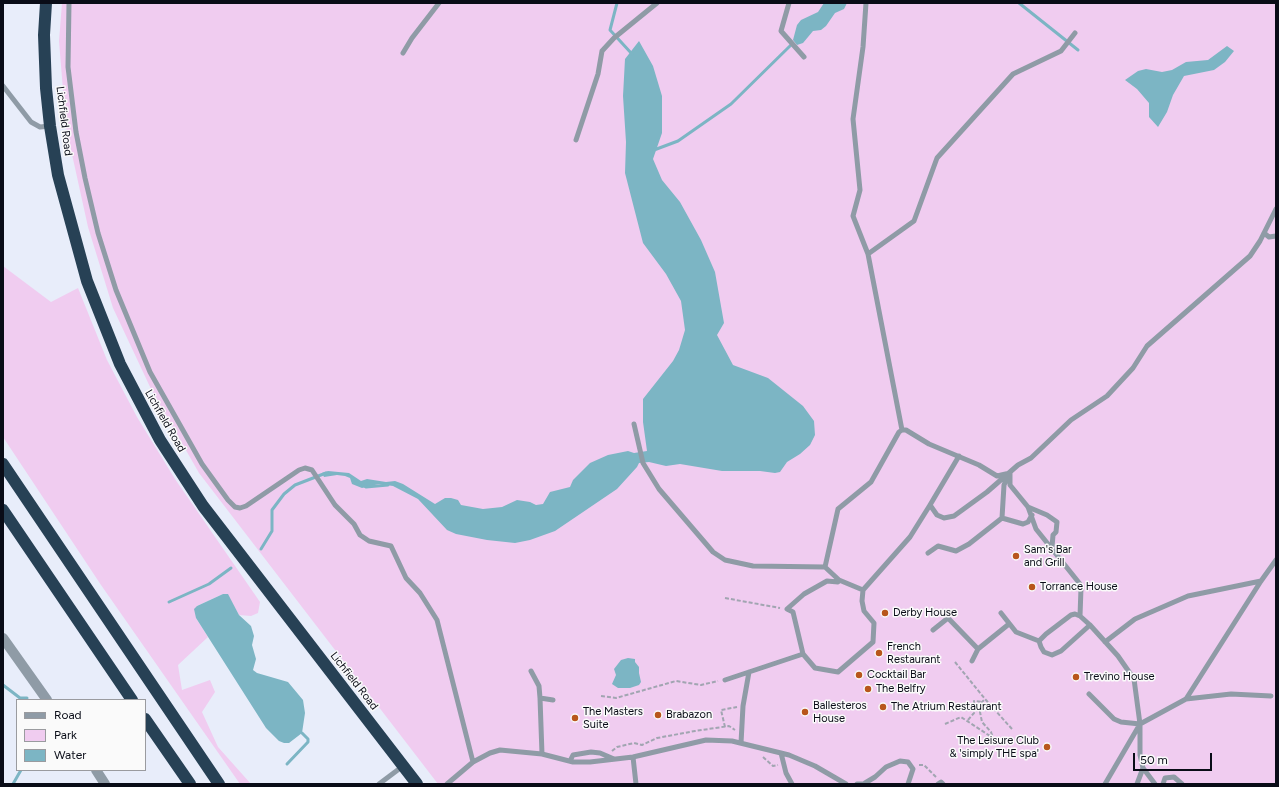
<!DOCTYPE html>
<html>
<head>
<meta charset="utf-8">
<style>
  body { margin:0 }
  #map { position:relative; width:1279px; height:787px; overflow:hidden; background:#e8edfa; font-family:Figtree,sans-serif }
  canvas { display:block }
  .frame { position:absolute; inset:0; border:4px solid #090c17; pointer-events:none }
  .legend { position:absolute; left:16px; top:699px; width:130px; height:72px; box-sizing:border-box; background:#fafafa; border:1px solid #9a9b9f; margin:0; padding:5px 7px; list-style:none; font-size:12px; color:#090c17 }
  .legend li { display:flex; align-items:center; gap:8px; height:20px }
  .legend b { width:20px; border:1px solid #9a9b9f }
  .scale { position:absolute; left:1133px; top:753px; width:79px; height:18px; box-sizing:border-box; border:2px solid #090c17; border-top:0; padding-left:5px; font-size:12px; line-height:14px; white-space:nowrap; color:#090c17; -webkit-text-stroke:3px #fafafa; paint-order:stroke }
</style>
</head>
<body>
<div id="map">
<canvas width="1279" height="787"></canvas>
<div class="frame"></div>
<ul class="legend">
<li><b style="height:5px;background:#8f9ba6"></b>Road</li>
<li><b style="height:11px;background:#f0ccf0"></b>Park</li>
<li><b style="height:11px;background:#7cb5c4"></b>Water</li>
</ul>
<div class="scale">50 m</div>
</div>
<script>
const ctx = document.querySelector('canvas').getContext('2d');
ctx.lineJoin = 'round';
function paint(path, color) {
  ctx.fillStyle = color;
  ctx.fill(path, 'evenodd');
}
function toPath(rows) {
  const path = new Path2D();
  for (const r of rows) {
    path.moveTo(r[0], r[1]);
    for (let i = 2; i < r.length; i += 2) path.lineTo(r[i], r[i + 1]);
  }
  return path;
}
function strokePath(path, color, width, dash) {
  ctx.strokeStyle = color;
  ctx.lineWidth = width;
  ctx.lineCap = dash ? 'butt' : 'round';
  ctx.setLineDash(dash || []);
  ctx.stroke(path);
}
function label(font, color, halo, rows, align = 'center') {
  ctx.font = font + ' Figtree,sans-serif';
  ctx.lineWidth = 3;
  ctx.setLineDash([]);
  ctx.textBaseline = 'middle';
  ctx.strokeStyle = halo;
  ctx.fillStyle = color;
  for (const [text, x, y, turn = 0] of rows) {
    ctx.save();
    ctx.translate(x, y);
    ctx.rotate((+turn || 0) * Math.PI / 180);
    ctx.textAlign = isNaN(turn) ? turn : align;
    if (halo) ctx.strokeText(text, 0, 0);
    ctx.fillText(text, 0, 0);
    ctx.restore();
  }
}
paint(toPath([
  [62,3,1276,3,1276,784,438,784,199,473,151,389,113,308,88,227,66,127,59,41],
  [3,266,51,302,78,288,107,360,137,417,175,479,260,602,258,613,251,616,239,615,227,594,223,594,197,606,196,618,208,637,178,665,182,690,210,680,215,692,202,712,218,747,251,784,240,784,101,585,3,437]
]), '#f0ccf0');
paint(toPath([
  [824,3,847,3,844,9,835,13,826,26,821,30,813,31,803,43,797,45,793,40,797,25,801,20,818,12],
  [639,41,653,66,662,96,662,133,653,159,662,180,680,202,701,240,715,272,724,323,717,335,733,365,768,378,803,406,814,421,815,435,810,445,800,454,787,462,780,472,775,473,760,471,722,471,680,464,666,466,649,462,639,463,637,467,617,489,555,531,530,540,515,543,487,540,456,534,447,530,418,499,393,486,379,484,362,488,352,484,350,478,345,476,337,475,324,477,322,473,328,471,349,473,361,481,367,479,386,482,395,481,403,484,435,504,445,498,451,498,458,500,461,505,483,509,502,507,517,500,530,502,536,505,543,504,550,492,570,487,573,480,590,463,608,455,628,451,634,453,647,451,643,422,643,399,673,361,679,350,685,330,681,301,666,274,643,243,625,173,626,142,623,96,625,59],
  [1227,46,1234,51,1225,62,1214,70,1184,76,1173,95,1167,112,1158,127,1149,117,1149,103,1137,89,1125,80,1138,71,1146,69,1162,72,1172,70,1186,62,1208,60],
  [223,594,228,594,239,615,251,626,254,636,252,645,256,659,253,670,257,673,288,682,303,700,305,713,302,733,289,743,284,743,279,741,266,728,196,618,194,609,197,606],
  [628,658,635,659,635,662,639,667,639,673,641,682,639,685,630,688,618,688,612,684,616,675,614,669,621,660]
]), '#7cb5c4');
strokePath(toPath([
  [617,3,610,30,632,54],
  [1019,3,1078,50],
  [654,150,678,141,731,104,792,44],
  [363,485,366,487,388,485],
  [261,549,272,531,272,510,284,494,295,485,326,473],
  [169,602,209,584,231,568],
  [3,685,20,698,27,698,26,700],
  [287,764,308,742,308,739,302,733],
  [13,784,21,770]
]), '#7cb5c4', 3);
strokePath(toPath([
  [725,598,780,608],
  [955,662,985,699,1012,729],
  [601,696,616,698,676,681,701,685,718,681],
  [968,720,974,713,974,701,982,702],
  [945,724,961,717,990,736,992,735,991,732,982,722,980,712,982,702,985,699],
  [725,727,721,710,737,707],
  [612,751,617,747,634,743,642,745,657,738,695,731,729,726,735,730],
  [763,757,773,766,778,765],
  [919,765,924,765,936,777]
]), '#a1a5b1', 2, [4, 2]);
strokePath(toPath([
  [69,3,68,67,76,132,85,178,98,233,116,290,150,372,202,464,228,500,235,507,240,508,246,506,299,470,305,468,312,470,335,505,354,524,360,535,369,541,391,546,406,578,420,593,437,620,473,762],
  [789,3,781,31,804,57],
  [866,3,863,47,853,119,860,190,853,216,868,254,902,430],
  [403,53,412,38,439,3],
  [3,86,31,122,40,127,50,126],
  [576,140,598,74,602,51,614,38,657,3],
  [1264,233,1269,237,1276,236],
  [868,254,914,221,937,158,1013,74,1061,51,1075,33],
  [634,424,643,463,659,489,713,552,725,560,753,566,825,567,838,509,871,482,899,432,902,430,906,430,929,444,979,465,997,476,1010,473,1010,485,1028,507,1036,529,1080,584,1081,588,1080,616],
  [930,505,959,456],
  [1028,507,1047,515,1057,522,1056,532,1053,535,1052,547],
  [1002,518,1004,485,1008,476],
  [928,553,938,546,956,551,969,544,1002,518,1023,524,1028,522,1032,515],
  [863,590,910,537,930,505,937,515,944,518,954,516,987,492,1018,465,1031,458,1071,420,1107,396,1133,368,1147,346,1250,256,1260,241,1276,209],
  [1001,613,1016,632,1039,641],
  [1090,625,1061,651,1052,655,1044,652,1041,647,1039,641,1046,634,1071,615,1075,614,1080,616,1090,625,1118,656,1134,679,1140,724,1140,755,1143,768,1155,784],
  [933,630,948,618,978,649],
  [1105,642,1135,619,1188,596,1261,581],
  [803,654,815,668,838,672,873,642,874,623,864,611,862,601,863,590,839,580],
  [972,661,978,649,1009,624],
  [531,671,539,686,540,698],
  [725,680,803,654,793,612,787,609,804,594,827,581,838,582,839,580,825,567],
  [1089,694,1114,719,1121,722,1140,724],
  [1186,699,1231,694,1271,696],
  [741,743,743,706,749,672],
  [781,753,786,773,792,784],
  [542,754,540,698,553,700],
  [633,757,636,784],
  [570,761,573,755,591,752,600,753,614,759],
  [865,783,875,777,886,767,900,761,908,762,913,769,908,784],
  [379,784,403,766],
  [447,784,473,762,490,753,500,750,542,754,573,762,590,762,633,757,706,740,732,741,789,755,815,766,846,784],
  [857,784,867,784],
  [938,784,941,782,943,784],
  [1105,784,1140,724,1186,699,1261,581,1276,560],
  [1137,784,1143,768],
  [1163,784,1165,778,1174,777,1182,784]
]), '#8f9ba6', 5);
strokePath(toPath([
  [3,638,47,700],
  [96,770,105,784]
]), '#8f9ba6', 10);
strokePath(toPath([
  [46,3,44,35,46,88,50,126,58,175,87,281,120,364,160,440,203,506,417,784],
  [3,464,219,784],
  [3,510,132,700],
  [145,719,190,784]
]), '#274155', 12);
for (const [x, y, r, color] of [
  [1016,556,4,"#b8561b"],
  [1032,587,4,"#b8561b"],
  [885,613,4,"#b8561b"],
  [879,653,4,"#b8561b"],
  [859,675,4,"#b8561b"],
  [1076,677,4,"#b8561b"],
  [868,689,4,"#b8561b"],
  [883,707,4,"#b8561b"],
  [805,712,4,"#b8561b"],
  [658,715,4,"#b8561b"],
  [575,718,4,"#b8561b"],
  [1047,747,4,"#b8561b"]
]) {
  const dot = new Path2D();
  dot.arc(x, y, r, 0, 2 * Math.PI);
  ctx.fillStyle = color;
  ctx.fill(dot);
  strokePath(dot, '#fafafa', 1.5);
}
label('11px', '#090c17', '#fafafa', [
  ["Lichfield Road",64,121,83],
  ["Lichfield Road",165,421,60],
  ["Lichfield Road",354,681,52]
]);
label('11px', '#090c17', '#fafafa', [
  ["Sam's Bar",1024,550],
  ["and Grill",1024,563],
  ["Torrance House",1040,587],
  ["Derby House",893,613],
  ["French",887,647],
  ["Restaurant",887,660],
  ["Cocktail Bar",867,675],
  ["Trevino House",1084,677],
  ["The Belfry",876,689],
  ["Ballesteros",813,706],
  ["House",813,719],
  ["The Atrium Restaurant",891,707],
  ["The Masters",583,712],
  ["Suite",583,725],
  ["Brabazon",666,715],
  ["The Leisure Club",1039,741,"right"],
  ["& 'simply THE spa'",1039,754,"right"]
], 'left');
</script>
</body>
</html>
